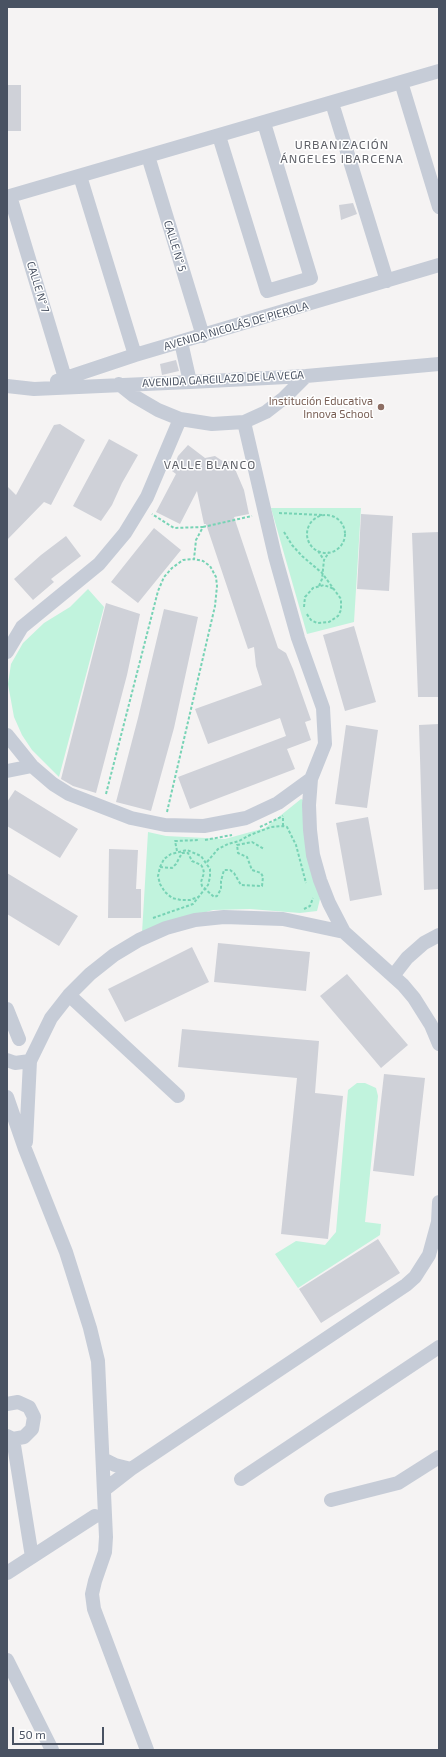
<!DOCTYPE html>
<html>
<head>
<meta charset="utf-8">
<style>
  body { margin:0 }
  #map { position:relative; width:446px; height:1757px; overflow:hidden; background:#f5f3f3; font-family:"Exo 2",sans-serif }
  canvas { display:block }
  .frame { position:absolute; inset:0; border:8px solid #495262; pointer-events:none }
  .scale { position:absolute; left:12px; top:1727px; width:92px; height:18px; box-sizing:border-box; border:2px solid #495262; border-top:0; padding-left:5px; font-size:12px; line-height:14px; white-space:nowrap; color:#495262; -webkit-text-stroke:3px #fff; paint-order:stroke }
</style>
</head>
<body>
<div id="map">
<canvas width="446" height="1757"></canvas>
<div class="frame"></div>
<div class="scale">50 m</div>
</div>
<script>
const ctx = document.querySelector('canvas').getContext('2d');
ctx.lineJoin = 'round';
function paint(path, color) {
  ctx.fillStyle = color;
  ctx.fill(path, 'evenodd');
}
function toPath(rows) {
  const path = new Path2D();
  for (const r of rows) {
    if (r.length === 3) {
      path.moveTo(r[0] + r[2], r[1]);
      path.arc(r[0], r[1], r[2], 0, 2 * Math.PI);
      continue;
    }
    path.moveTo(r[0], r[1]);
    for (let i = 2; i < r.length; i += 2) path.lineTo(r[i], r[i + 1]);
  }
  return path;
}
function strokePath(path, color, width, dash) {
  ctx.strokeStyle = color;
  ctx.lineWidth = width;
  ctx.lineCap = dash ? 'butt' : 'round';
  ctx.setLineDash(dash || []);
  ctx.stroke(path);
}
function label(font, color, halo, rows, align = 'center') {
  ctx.font = font + ' "Exo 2",sans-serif';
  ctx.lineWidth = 3;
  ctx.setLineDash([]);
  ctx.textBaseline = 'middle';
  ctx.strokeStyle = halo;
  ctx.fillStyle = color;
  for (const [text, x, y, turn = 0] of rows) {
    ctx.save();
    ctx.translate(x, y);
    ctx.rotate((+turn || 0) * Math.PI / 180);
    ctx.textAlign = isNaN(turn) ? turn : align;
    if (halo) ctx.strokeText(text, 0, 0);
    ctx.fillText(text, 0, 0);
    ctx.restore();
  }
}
paint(toPath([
  [271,508,361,508,354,622,307,634],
  [88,589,104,607,59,777,32,750,22,735,14,717,8,684,11,664,23,643,44,623,70,607],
  [301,799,308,802,320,899,317,911,300,913,250,909,213,910,175,921,142,933,148,832,166,836,225,839,265,828],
  [357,1083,365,1083,376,1088,378,1096,365,1222,381,1224,380,1235,298,1288,275,1254,296,1241,325,1245,336,1232,348,1090]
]), '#c1f3dd');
paint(toPath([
  [7,85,21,85,21,131,7,131],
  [353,203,357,214,341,220,339,205],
  [176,360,179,371,162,375,160,364],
  [60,424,85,440,51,505,44,502,7,540,7,486,16,495,54,425],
  [109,439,138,455,122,483,112,505,101,521,73,506],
  [188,445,205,458,215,456,224,462,230,461,239,464,235,469,244,490,249,514,234,517,278,648,286,653,293,669,311,720,305,722,311,740,287,749,295,769,190,809,178,777,286,736,280,718,208,744,195,709,262,685,256,666,254,647,248,649,206,524,204,524,197,491,180,524,156,512,176,474,172,471,178,456],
  [361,514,393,516,389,591,357,589],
  [154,528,181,550,138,603,111,582],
  [439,532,439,697,418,697,412,533],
  [66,536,81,556,51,579,54,582,33,600,14,579,41,555],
  [106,603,140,614,127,675,96,793,73,786,61,779],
  [164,609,198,617,174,728,151,811,116,802,138,718],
  [354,626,376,702,345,711,323,635],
  [439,724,439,889,424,890,419,725],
  [346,725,378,730,367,808,335,804],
  [15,790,78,829,60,858,7,826,7,802],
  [368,817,382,895,350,901,336,823],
  [109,849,138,850,136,889,141,889,141,918,108,918],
  [7,873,78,916,59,946,7,914],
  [218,943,310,952,306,991,214,982],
  [192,947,209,982,125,1022,108,989],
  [347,974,408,1045,381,1068,320,996],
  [182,1029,319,1041,315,1093,343,1096,328,1239,281,1234,297,1078,178,1067],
  [384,1074,425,1078,414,1176,373,1171],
  [378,1239,400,1273,321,1323,299,1289]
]), '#cfd1d8');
strokePath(toPath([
  [279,513,322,515],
  [326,534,19],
  [203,527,252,516],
  [284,532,292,545,302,556,322,573,341,599,341,610,338,616,329,622,317,623,311,620,306,613],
  [318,551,324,560],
  [319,586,322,579,324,560,329,552],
  [304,607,305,597,313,588,324,585,334,589],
  [106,794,158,591,164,577,172,568,183,560,194,559,196,540,203,527,174,528,152,514],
  [167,812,215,606,217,586,216,577,210,566,203,561,194,559],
  [283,826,283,816],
  [260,827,283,816],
  [205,840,232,835],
  [177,851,175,841,199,840],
  [207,862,218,849,228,844,239,841,250,835,271,827,283,826,287,827,296,845,306,883],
  [160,867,172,868,176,864,182,853,188,853,192,861,201,865,203,868,204,873,201,882,202,886,214,897,217,896,221,889,221,881,224,870,230,870,234,873,241,885,262,886,263,877,261,873,252,870,247,857,238,853,237,845,252,842,264,849],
  [304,909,310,906,313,898],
  [153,918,193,904,208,885,210,877,210,869,201,856,187,850,171,854,164,859,160,867,158,876,160,884,165,892,172,898,181,900,190,900,198,897]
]), '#77d3b5', 2, [3, 2]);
strokePath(toPath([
  [401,82,439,207],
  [332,103,387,281],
  [219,136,267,291,311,278,264,123],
  [148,156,203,336],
  [80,176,135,355],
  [181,342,190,382],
  [65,378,10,196,439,71],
  [57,381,135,355,439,265],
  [119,384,134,396,158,410,180,419,212,424,244,422,266,412,284,398,306,376],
  [7,386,34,389,190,382,306,376,439,364],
  [244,422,275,556,298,638,323,708,325,744,311,779,309,805,310,830,313,855,320,880,329,903,344,932,403,985,414,998,431,1025,439,1044],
  [7,652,22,627,99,564,125,533,147,497,180,419],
  [7,735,32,766,53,784,69,794,131,818,165,825,204,826,246,818,278,803,311,779],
  [7,771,32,766],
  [393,976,407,958,424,943,439,935],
  [69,995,178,1096],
  [7,1009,19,1039],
  [7,1060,15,1063,30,1061],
  [7,1097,25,1149,66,1252,90,1328,98,1361,106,1537,105,1552,95,1581,92,1594,94,1609,147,1750],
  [26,1142,30,1061,51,1018,69,995,90,974,114,955,139,940,166,928,195,920,224,917,283,919,344,932],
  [7,1404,18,1402,29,1407,34,1417,32,1429,24,1437,13,1439,7,1436],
  [13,1439,32,1557],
  [103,1459,115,1465,131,1469],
  [241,1479,439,1347],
  [104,1490,131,1469,406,1285,415,1277,429,1255,438,1222,439,1202],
  [331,1500,398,1483,439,1457],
  [7,1573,95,1516],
  [7,1660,52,1750]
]), '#c6ccd7', 14);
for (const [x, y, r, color] of [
  [381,407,4,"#8d6e63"]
]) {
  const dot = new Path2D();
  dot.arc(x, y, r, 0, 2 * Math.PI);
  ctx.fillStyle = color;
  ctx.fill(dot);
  strokePath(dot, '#fff', 1.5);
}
label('11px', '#495262', '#fff', [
  ["CALLE N° 5",175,246,73],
  ["CALLE N° 7",38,287,73],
  ["AVENIDA NICOLÁS DE PIEROLA",236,326,-16],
  ["AVENIDA GARCILAZO DE LA VEGA",223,379,-3]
]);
label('11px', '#785e54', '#fff', [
  ["Institución Educativa",373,401],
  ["Innova School",373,414]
], 'right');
ctx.letterSpacing = '1px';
label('12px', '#5f6168', '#fff', [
  ["URBANIZACIÓN",342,145],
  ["ÁNGELES IBARCENA",342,159],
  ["VALLE BLANCO",210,465]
]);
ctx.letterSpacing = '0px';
</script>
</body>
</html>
